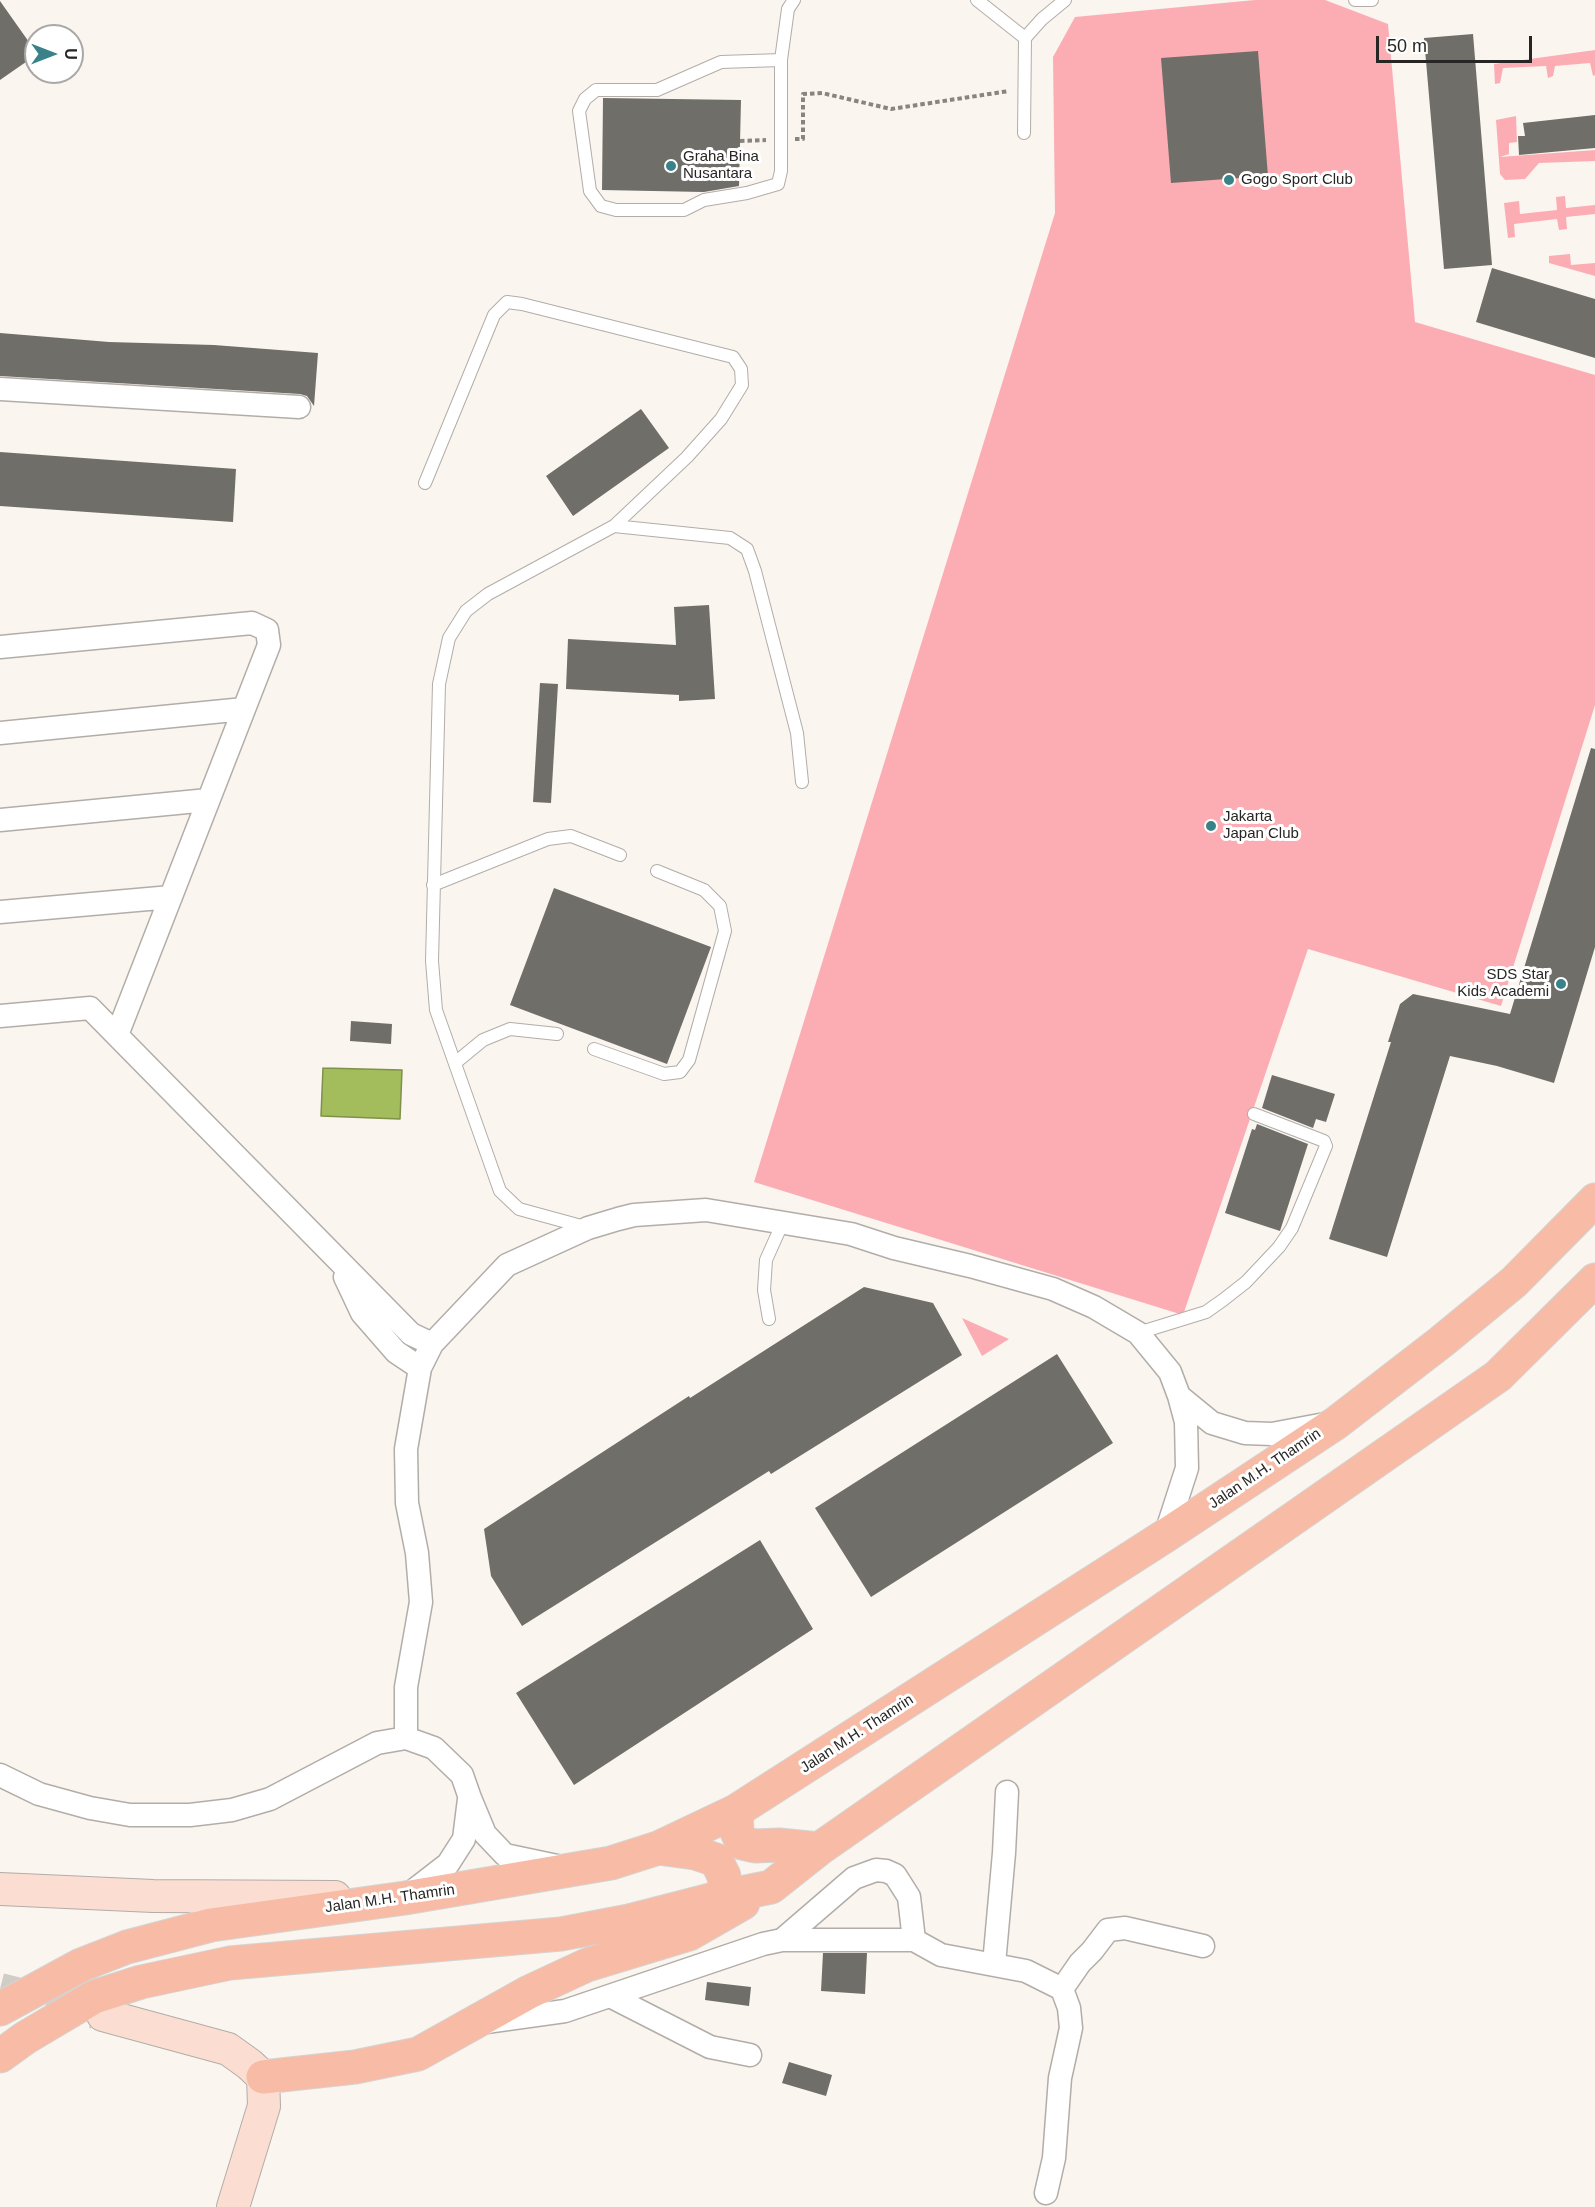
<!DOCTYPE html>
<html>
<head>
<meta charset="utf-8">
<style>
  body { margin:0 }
  #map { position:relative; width:1595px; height:2207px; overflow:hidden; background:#faf5ef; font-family:Helvetica,sans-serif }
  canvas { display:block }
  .north { position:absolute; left:24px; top:24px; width:60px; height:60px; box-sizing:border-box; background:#fff; border:2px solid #a9a8a7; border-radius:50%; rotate:90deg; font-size:16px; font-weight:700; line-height:24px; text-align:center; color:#282624 }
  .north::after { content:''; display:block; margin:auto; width:21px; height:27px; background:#3a8289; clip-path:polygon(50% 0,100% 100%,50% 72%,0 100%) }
  .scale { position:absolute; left:1376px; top:36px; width:156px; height:27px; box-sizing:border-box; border:3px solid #282624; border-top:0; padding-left:8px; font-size:18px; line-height:21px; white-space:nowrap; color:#282624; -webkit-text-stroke:4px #fff; paint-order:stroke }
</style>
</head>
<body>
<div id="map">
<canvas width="1595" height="2207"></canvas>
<div class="north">U</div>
<div class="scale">50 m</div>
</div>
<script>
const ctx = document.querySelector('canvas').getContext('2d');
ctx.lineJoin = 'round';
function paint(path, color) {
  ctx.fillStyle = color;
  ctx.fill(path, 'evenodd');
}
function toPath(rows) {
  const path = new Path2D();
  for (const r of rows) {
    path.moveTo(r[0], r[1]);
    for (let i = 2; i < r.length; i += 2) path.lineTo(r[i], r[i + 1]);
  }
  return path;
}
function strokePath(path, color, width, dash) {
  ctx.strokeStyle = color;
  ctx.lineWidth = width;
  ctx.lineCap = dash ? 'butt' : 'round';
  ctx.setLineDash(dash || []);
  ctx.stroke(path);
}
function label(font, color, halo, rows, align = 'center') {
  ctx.font = font + ' Helvetica,sans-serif';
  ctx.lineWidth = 6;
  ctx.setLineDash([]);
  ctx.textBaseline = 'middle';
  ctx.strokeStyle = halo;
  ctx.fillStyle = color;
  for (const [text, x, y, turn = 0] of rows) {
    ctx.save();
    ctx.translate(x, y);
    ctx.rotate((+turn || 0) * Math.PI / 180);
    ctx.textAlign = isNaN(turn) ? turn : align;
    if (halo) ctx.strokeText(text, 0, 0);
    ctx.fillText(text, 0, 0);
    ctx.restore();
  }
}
paint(toPath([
  [1255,0,1325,0,1388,24,1415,322,1595,375,1595,705,1501,1006,1308,949,1183,1315,754,1182,1055,213,1053,57,1075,17],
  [1595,50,1595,75,1593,76,1590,63,1555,66,1553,76,1548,78,1546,66,1503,68,1500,83,1495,84,1494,64],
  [1516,116,1517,142,1509,143,1509,154,1500,157,1595,150,1595,161,1539,163,1525,179,1505,180,1500,174,1496,120],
  [1565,196,1566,208,1595,205,1595,214,1566,217,1567,229,1559,230,1557,219,1514,224,1515,237,1508,238,1504,203,1519,201,1520,214,1557,210,1556,197],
  [1570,254,1571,265,1595,263,1595,276,1549,263,1549,256],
  [962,1318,1009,1339,982,1356]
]), '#fcadb4');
const water = toPath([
  [323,1068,402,1070,400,1119,321,1116,323,1068]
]);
paint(water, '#a4bd5c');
strokePath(water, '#7f904b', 1.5);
paint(toPath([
  [0,1,36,52,36,55,0,80],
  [1473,34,1492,265,1444,269,1424,38],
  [1258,51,1268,176,1171,183,1161,58],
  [603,98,741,100,739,186,704,192,602,190],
  [1595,115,1595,148,1519,155,1518,136,1525,136,1523,123],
  [1492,268,1595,299,1595,358,1476,322],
  [0,333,109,342,214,345,318,353,314,406,307,396,300,394,0,376],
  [641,409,669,448,573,516,546,476],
  [0,452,236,469,233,522,0,506],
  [709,605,715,699,679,701,679,695,566,689,568,639,676,645,674,607],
  [540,683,558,684,551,803,533,802],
  [1591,748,1595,749,1595,947,1554,1083,1497,1066,1450,1056,1387,1257,1329,1239,1391,1042,1388,1042,1400,1004,1413,994,1510,1014],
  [554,888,711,947,667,1064,510,1005],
  [351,1021,392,1024,391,1044,350,1041],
  [1272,1075,1335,1094,1326,1122,1316,1119,1313,1128,1262,1108],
  [1257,1124,1308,1144,1280,1231,1225,1213,1252,1129,1255,1130],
  [864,1287,933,1303,962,1355,771,1474,769,1471,522,1626,491,1576,484,1529,689,1396,690,1398],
  [1057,1354,1113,1443,871,1597,815,1508],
  [760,1540,813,1629,574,1785,516,1693],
  [823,1953,867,1953,865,1994,821,1991],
  [707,1982,751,1987,749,2006,705,2000],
  [789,2062,832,2075,826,2096,782,2083]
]), '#706e68');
strokePath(toPath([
  [0,1989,95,2013]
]), '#d0ccc6', 32, [32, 16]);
const service = toPath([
  [977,0,1025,38],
  [1355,0,1372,0],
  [781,60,721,62,657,90,596,90,585,99,579,111,590,191,601,206,616,210,684,210,704,200,747,193,778,184,781,171,781,60,788,9,794,0],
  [1024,133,1025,38,1042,19,1065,0],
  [425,483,494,315,507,302,522,304,733,357,741,369,742,385,721,419,687,457,614,526,488,594,466,611,449,638,439,684,432,961,436,1010,500,1191,519,1209,585,1227],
  [614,526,730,538,747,549,755,571,797,733,802,782],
  [433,885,548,839,571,836,620,855],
  [594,1049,664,1074,680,1072,689,1060,725,931,720,906,704,890,657,871],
  [455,1063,483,1040,510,1029,557,1034],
  [769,1319,764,1290,766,1260,783,1222],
  [1138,1333,1206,1312,1223,1300,1246,1282,1279,1247,1292,1228,1326,1146,1324,1141,1254,1114]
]);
const minor = toPath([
  [0,389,299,407],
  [0,647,252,623,267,630,269,645,117,1035],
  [0,733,244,709],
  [0,820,208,800],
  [0,912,171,897],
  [0,1016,90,1008,411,1334,432,1344],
  [345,1277,362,1313,396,1352,420,1368],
  [1179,1396,1212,1423,1245,1433,1272,1434,1325,1424],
  [406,1738,406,1687,421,1602,417,1553,407,1503,406,1449,420,1368,432,1344,507,1265,588,1228,618,1219,634,1215,706,1210,851,1234,894,1248,970,1266,1053,1289,1094,1307,1138,1333,1170,1372,1179,1396,1186,1422,1187,1468,1165,1536],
  [0,1775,39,1794,90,1808,130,1815,190,1815,232,1810,270,1799,377,1743,406,1738,434,1748,462,1775,470,1798,485,1834,505,1855,557,1866],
  [408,1895,448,1864,464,1839,469,1799],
  [782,1940,914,1940],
  [994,1964,1004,1853,1007,1792],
  [1062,1989,1080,1963,1092,1951,1108,1930,1125,1928,1203,1946],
  [610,1996,710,2047,750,2055],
  [486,2022,565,2011,763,1944,782,1940,854,1878,876,1870,886,1871,895,1875,909,1897,914,1940,941,1955,1026,1971,1062,1989,1069,2008,1071,2028,1060,2078,1054,2158,1046,2193]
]);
const secondary = toPath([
  [0,1889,153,1896,335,1897],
  [103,2015,228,2049,249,2064,263,2077,264,2106,233,2207]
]);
const primary = toPath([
  [736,1811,737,1832,742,1843,755,1846,779,1845,819,1849],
  [658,1848,695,1853,716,1860,724,1876,726,1896],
  [0,2009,81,1965,127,1947,211,1925,405,1898,611,1863,658,1848,736,1811,1165,1536,1336,1423,1441,1342,1514,1282,1595,1200],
  [0,2056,25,2038,94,1997,141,1982,230,1963,561,1934,629,1921,726,1896,771,1887,819,1849,1498,1376,1595,1280],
  [263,2077,355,2067,418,2054,529,1992,587,1965,689,1934,743,1903]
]);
strokePath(service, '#b2ada8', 14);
strokePath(minor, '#b2ada8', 25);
strokePath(secondary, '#b2ada8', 34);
strokePath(primary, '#d4d4d3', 35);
strokePath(toPath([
  [795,139,803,139,803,94,822,93,891,109,1009,91],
  [740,141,766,140]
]), '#888581', 4, [4.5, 3]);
strokePath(service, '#fff', 12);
strokePath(minor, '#fff', 22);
strokePath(secondary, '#fbddd2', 32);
strokePath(primary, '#f7bba6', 33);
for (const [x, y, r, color] of [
  [671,166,6,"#3a8289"],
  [1229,180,6,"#3a8289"],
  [1211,826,6,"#3a8289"],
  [1561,984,6,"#3a8289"]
]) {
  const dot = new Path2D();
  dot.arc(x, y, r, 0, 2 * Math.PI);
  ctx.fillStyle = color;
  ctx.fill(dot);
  strokePath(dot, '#fff', 2);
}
label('15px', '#282624', '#fff', [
  ["Graha Bina",683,157],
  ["Nusantara",683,174],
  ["Gogo Sport Club",1241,180],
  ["Jakarta",1223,817],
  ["Japan Club",1223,834],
  ["SDS Star",1549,975,"right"],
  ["Kids Academi",1549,992,"right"]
], 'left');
label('15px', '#282624', '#fff', [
  ["Jalan M.H. Thamrin",1265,1469,-34],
  ["Jalan M.H. Thamrin",857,1734,-33],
  ["Jalan M.H. Thamrin",390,1899,-8]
]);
</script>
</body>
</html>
